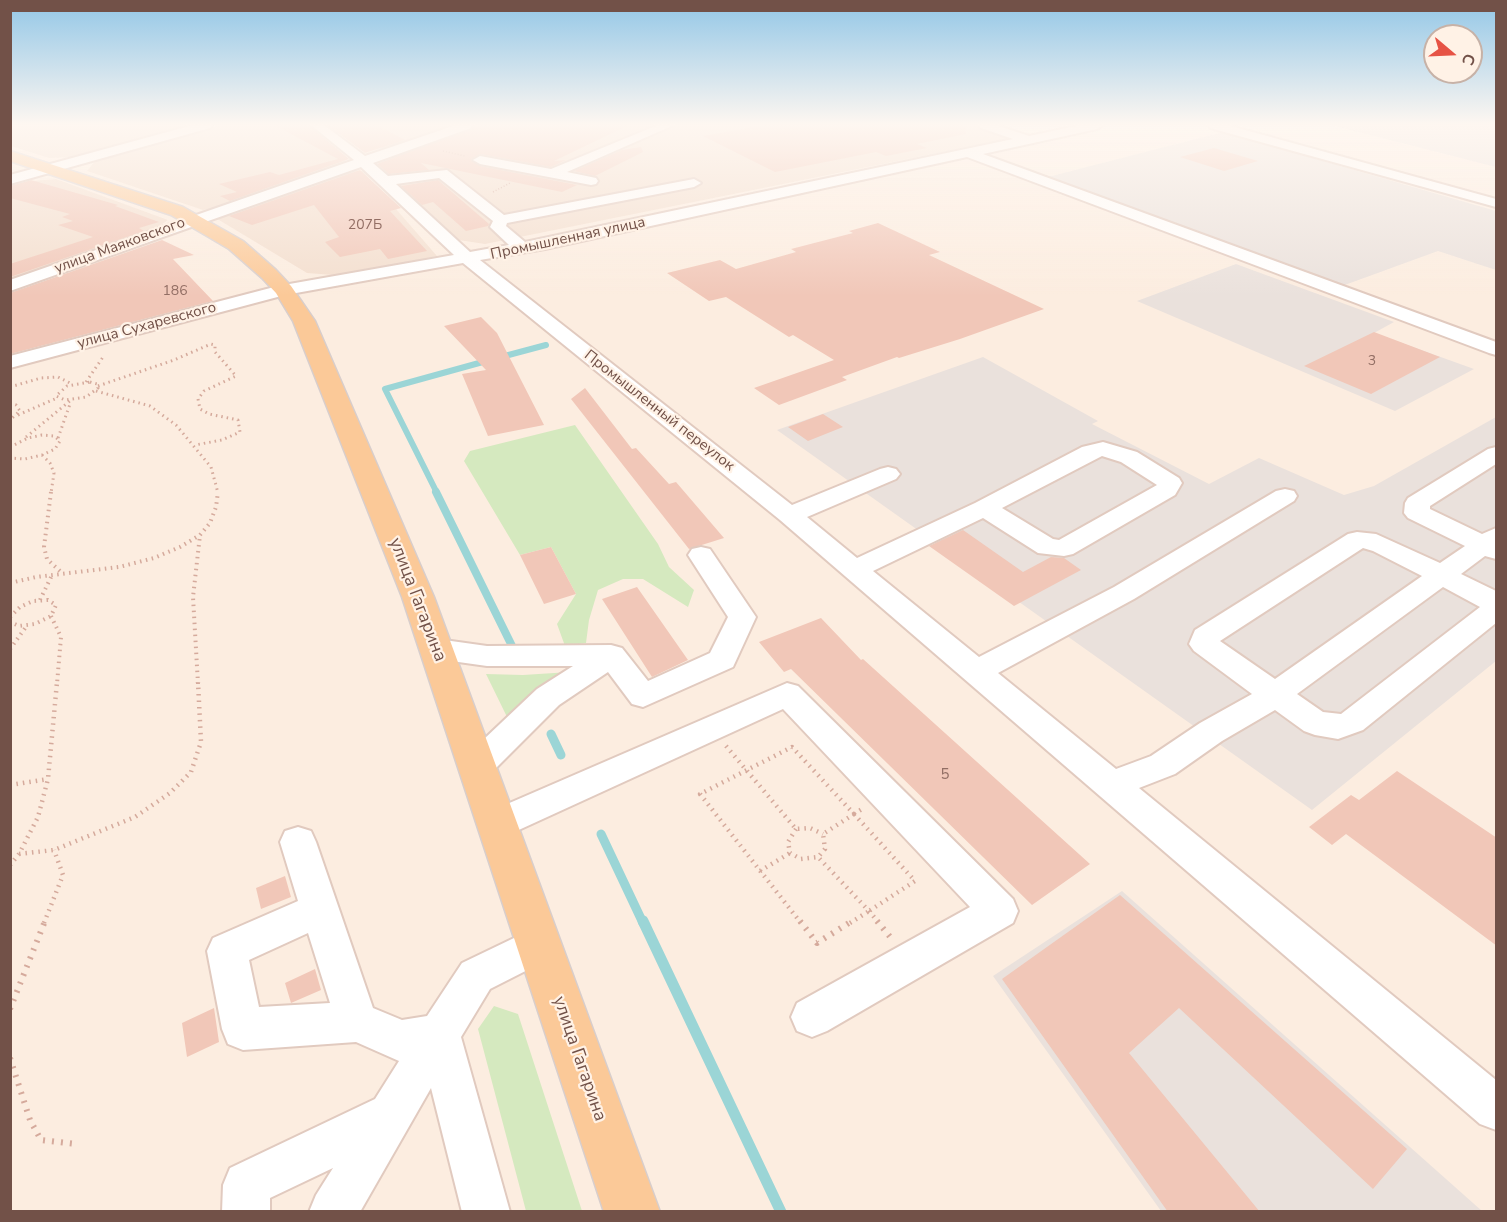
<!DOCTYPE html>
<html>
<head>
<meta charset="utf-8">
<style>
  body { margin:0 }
  #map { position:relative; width:1507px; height:1222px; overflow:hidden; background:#fcede0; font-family:"Nunito Sans",sans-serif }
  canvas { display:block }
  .frame { position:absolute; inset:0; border:12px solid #725148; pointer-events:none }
  .north { position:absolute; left:1423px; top:24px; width:60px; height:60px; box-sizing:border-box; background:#fff2e6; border:2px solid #c7b2a7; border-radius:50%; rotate:109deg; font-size:16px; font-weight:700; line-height:24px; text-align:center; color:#725148 }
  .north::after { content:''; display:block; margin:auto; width:21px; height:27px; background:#e65345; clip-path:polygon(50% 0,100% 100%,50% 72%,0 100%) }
</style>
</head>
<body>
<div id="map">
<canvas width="1507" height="1222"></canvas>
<div class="frame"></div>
<div class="north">С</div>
</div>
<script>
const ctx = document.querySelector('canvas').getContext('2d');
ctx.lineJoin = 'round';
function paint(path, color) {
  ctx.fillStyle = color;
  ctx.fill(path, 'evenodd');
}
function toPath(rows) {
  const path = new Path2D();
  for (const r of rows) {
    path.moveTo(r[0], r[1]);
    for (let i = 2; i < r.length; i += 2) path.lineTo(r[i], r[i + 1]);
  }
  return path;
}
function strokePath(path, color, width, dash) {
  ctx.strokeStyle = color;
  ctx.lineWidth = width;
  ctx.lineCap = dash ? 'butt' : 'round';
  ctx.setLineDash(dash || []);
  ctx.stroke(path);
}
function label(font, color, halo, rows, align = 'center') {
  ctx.font = font + ' "Nunito Sans",sans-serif';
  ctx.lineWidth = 4.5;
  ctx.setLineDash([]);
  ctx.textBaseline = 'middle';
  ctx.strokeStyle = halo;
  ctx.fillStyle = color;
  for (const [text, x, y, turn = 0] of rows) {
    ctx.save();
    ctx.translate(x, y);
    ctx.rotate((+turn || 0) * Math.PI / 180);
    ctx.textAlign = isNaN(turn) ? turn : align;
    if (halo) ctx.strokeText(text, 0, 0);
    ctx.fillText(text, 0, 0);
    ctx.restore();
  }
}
paint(toPath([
  [11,125,194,125,76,157,49,158,11,146],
  [220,125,306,125,348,163,227,205,203,210,87,171,95,161],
  [332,125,455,125,393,147,364,150],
  [473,125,990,125,1022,136,485,244,452,239,377,166,382,159],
  [349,171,363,171,437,256,346,276,307,273,214,217],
  [56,179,168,220,152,231,11,282,11,187,32,181]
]), '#f3dece');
paint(toPath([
  [1331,125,1496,125,1496,167],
  [1223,132,1496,211,1496,270,1438,251,1342,286,1040,179],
  [1236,264,1394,322,1374,333,1474,369,1395,411,1137,301],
  [983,357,1098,421,1092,424,1209,484,1259,458,1344,495,1374,486,1496,417,1496,661,1312,810,777,430],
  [1122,891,1482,1211,1161,1211,993,976]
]), '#eae1dc');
paint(toPath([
  [575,425,658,544,669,567,694,590,688,607,643,579,623,579,598,590,589,620,586,643,565,646,557,624,576,594,551,547,520,555,464,461,470,451],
  [570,672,509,721,486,674,523,675],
  [494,1006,518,1014,582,1211,526,1211,478,1029]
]), '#d5e9bf');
strokePath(toPath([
  [501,357,546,345],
  [437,493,385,389,490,360]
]), '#9bd5d6', 6);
strokePath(toPath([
  [436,492,514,650]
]), '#9bd5d6', 8);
strokePath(toPath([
  [551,734,561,755],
  [601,834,643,923]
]), '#9bd5d6', 9);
strokePath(toPath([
  [643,921,781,1212]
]), '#9bd5d6', 11);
paint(toPath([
  [274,125,309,125,349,159,230,201,220,196,237,192,219,184,270,172,279,175,338,159],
  [327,125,377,125,405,140,365,153],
  [481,125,629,125,554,161,566,160,551,167,480,154,471,159,480,166,577,185,562,192,421,163,429,170,389,174,377,164],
  [765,125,965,125,966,134,917,144,927,148,886,156,876,152,775,172,703,136],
  [641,147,643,152,595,176,574,171,622,150],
  [1214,148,1258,161,1224,171,1180,157],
  [360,170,401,208,390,211,427,251,388,259,380,249,340,257,325,242,339,237,314,205,252,225,229,216],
  [31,180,118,205,115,206,159,222,139,228,144,231,10,277,10,264,93,237,58,225,73,221,62,217,70,214,10,198,10,186],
  [438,180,489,224,488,226,466,231,433,202,422,205,401,186],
  [878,223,940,252,929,255,1044,309,960,339,899,358,897,357,842,377,847,380,779,405,754,388,834,360,793,335,789,337,726,297,709,301,667,273,720,260,736,269,796,252,791,249,853,233,849,231],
  [162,240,194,255,173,259,213,301,10,354,10,293],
  [481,317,497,333,544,425,488,436,462,374,486,370,444,326],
  [1374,332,1440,357,1371,394,1304,366],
  [585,388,632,449,636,448,669,484,676,482,724,538,689,549,571,399],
  [823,414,843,427,808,441,788,427],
  [963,530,1023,572,1051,557,1064,558,1081,570,1014,606,929,546],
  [551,547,576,594,544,604,520,555],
  [637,587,688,660,652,677,602,599],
  [821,618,861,660,863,659,1090,864,1032,905,791,669,784,672,759,642],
  [1397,771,1497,838,1497,946,1346,834,1332,845,1309,827,1351,795,1359,800],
  [285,876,291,897,261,909,256,888],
  [1120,895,1407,1149,1373,1189,1179,1008,1129,1053,1260,1212,1168,1212,1002,979],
  [315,969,321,990,291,1003,285,983],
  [214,1008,219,1042,187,1057,182,1023]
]), '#f1c7b8');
const minor = toPath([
  [193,125,212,125,210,128,10,184,10,175,193,125],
  [311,125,324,125,365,156,456,125,473,125,471,128,373,163,388,176,447,170,504,215,694,179,701,183,694,187,507,223,506,226,525,242,1013,139,981,128,979,125,996,125,1029,136,1081,125,1103,125,1097,129,983,154,1496,342,1496,355,1489,353,967,157,545,249,480,260,792,505,880,469,888,467,896,469,900,474,896,479,807,517,857,558,975,503,1082,447,1103,442,1137,452,1179,478,1182,483,1175,495,1073,554,1064,556,1038,553,983,518,873,571,979,657,1114,587,1276,491,1285,489,1294,491,1297,496,1294,501,1134,599,998,673,1116,769,1151,756,1200,723,1252,694,1194,651,1189,644,1195,630,1348,534,1357,532,1376,534,1440,563,1465,546,1408,518,1404,513,1405,503,1408,498,1488,449,1496,447,1496,464,1430,506,1430,509,1482,534,1496,528,1496,559,1485,556,1461,574,1496,591,1496,623,1363,730,1338,739,1315,735,1304,731,1275,710,1222,741,1175,774,1139,788,1496,1080,1496,1130,1480,1124,780,520,463,263,285,295,10,368,10,356,278,286,454,255,361,167,10,291,10,280,354,160,311,125],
  [439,178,493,221,490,227,509,245,470,252,396,184,439,178],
  [1102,456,1121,462,1157,485,1059,540,1053,539,1002,508,1102,456],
  [1363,548,1373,551,1422,576,1275,679,1220,641,1363,548],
  [1443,587,1480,607,1341,714,1323,712,1297,694,1443,587],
  [658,125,674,125,567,172,596,178,598,181,596,184,591,185,480,164,473,160,480,156,551,169,658,125],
  [1208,125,1227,125,1496,199,1496,207,1210,128,1208,125],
  [701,547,710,549,756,617,733,667,643,707,632,704,608,672,559,705,489,775,477,779,465,775,460,766,465,757,537,689,573,666,487,666,437,659,426,656,422,649,426,642,437,639,487,646,611,645,622,648,648,681,710,653,728,617,688,555,692,549,701,547],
  [787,683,798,686,1013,899,1018,911,1013,923,827,1031,812,1037,797,1031,791,1017,797,1003,970,907,783,709,510,834,497,839,484,834,479,824,484,814,787,683],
  [298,827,311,831,316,842,373,1008,402,1020,427,1016,462,963,539,926,553,931,559,944,553,957,490,989,461,1037,510,1212,462,1212,431,1088,360,1212,309,1212,316,1195,333,1168,270,1198,270,1212,222,1212,223,1185,230,1168,375,1099,399,1061,356,1042,243,1050,228,1044,222,1029,207,951,213,938,298,901,280,842,285,831,298,827],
  [308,933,330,1003,259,1007,249,960,308,933]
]);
const major = toPath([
  [10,151,183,207,243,241,276,270,291,286,315,321,434,597,660,1212,604,1212,402,597,293,321,276,293,262,278,229,249,207,236,171,215,10,161,10,151]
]);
strokePath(minor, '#e1cabf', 4);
strokePath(major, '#d8cecc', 3);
strokePath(toPath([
  [443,151,465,156],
  [493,192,510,183]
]), '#d5aa9c', 1.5, [1, 2]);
strokePath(toPath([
  [86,382,103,357],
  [90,382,97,384,98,388,86,397,65,400,56,396,67,386,90,382],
  [98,386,174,360,211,344,215,345,215,352,236,376,204,391,198,399,200,409,209,414,238,420,240,432,222,440,195,445],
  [10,387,41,378,58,377,72,384],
  [96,391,150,406,176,425,211,467,218,493],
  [10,403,16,405,20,411,10,420],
  [18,415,57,398],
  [26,437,71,400],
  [58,438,70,404],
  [10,447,28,438,42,435,54,436,60,441,55,449,42,455,25,459,10,458],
  [42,455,50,463,54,473,51,493]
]), '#d5aa9c', 3, [1.5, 4]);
strokePath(toPath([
  [51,492,44,547,47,559,62,573],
  [10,583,36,577,119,567,154,558,180,547,200,535,210,523,216,507,218,492],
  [40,600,52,575],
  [51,616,61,637,57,684],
  [10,617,20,607,33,601,48,600,56,605,51,616,35,624,19,626,10,622],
  [10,649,26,627],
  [198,684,193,597,200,535]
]), '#d5aa9c', 4, [1.5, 4.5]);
strokePath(toPath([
  [726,746,796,829,810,828,823,834],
  [10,785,48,779],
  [854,814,915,881,869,911],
  [854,814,823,834,825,849,818,857,869,911],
  [854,814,862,809],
  [796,829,788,842,790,853,801,859,818,857],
  [19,854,54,850,135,817,170,793,191,772,201,742,198,682],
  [10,865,19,854,38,817,48,779,57,682],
  [760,871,790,853],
  [869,911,879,923],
  [44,923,63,875,54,850],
  [801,923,700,794,792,747,854,814],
  [850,923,869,911]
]), '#d5aa9c', 4.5, [1.5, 5]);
strokePath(toPath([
  [800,921,817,943,852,921],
  [877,921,891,938],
  [10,1009,45,921],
  [10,1058,30,1120,41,1140,76,1144]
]), '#d5aa9c', 6, [2, 7]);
paint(minor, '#fff');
paint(major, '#fbc998');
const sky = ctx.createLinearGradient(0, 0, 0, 296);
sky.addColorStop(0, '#93c7e7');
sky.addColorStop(0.42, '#fef7f1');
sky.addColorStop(1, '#fef7f100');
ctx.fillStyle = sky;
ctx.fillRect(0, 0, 1507, 296);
label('14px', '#926e64', null, [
  ["207Б",365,226],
  ["186",175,292],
  ["3",1372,362]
]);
label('15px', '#725148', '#fff2e6', [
  ["Промышленная улица",568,239,-12],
  ["улица Маяковского",120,246,-20],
  ["улица Сухаревского",147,326,-15],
  ["Промышленный переулок",659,411,38]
]);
label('15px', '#926e64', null, [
  ["5",945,775]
]);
label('18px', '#725148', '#fff2e6', [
  ["улица Гагарина",417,600,69],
  ["улица Гагарина",579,1059,71]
]);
</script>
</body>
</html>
